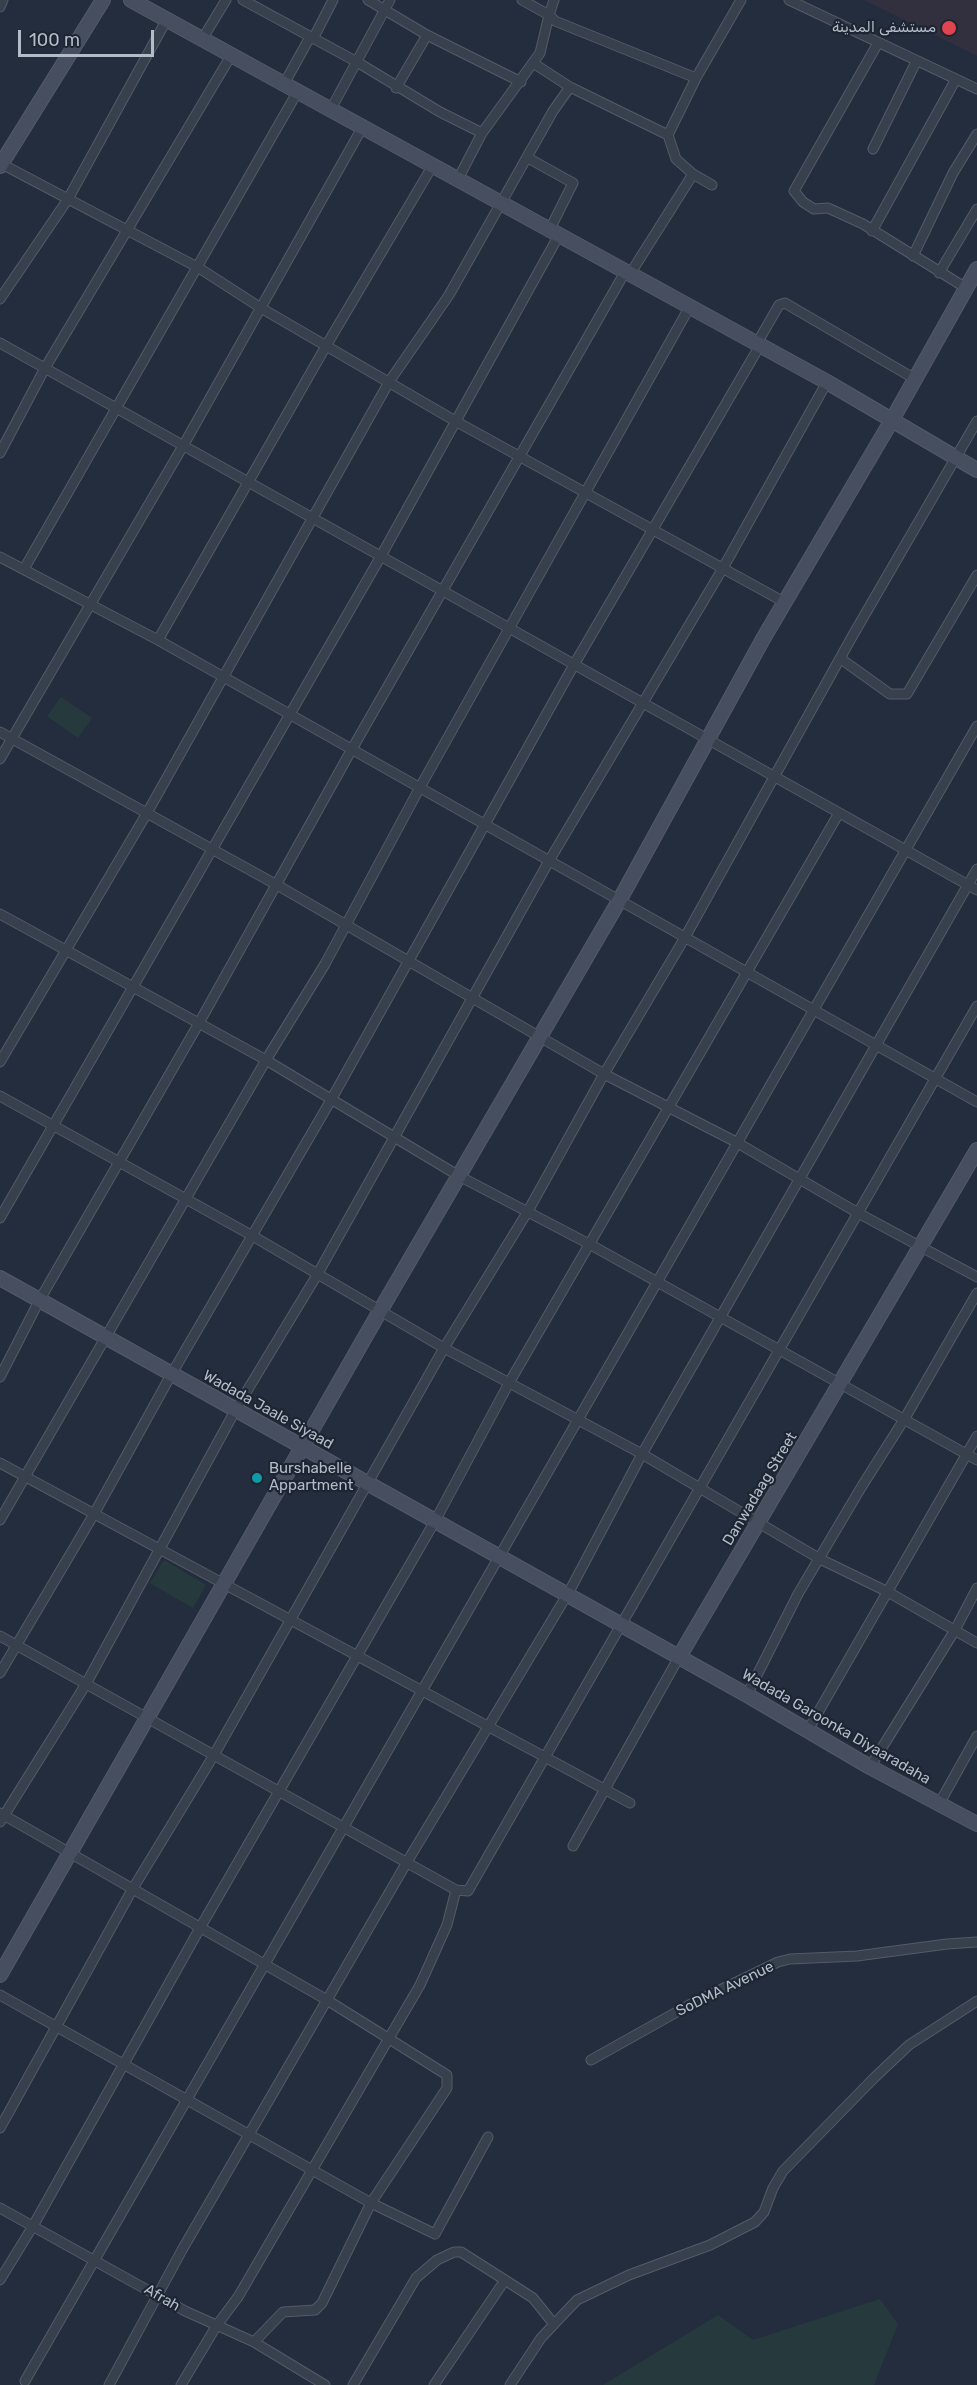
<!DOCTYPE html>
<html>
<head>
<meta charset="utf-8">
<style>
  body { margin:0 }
  #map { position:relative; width:977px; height:2385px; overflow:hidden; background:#242d3d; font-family:Rubik,sans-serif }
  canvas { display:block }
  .scale { position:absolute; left:18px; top:30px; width:136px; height:27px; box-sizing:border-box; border:3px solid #b4bbc8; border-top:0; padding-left:8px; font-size:18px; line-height:21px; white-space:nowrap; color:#b4bbc8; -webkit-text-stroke:4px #1d2532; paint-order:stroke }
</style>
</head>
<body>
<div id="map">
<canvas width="977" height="2385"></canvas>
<div class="scale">100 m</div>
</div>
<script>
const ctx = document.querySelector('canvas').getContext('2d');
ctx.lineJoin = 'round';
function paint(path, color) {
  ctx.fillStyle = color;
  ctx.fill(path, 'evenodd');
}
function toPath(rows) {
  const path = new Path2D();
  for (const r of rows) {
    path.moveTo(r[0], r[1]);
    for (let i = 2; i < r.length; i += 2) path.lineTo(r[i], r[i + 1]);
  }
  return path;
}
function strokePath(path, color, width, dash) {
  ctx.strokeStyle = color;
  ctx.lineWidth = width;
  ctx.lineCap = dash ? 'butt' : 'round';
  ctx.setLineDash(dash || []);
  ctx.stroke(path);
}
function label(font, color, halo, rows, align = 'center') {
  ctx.font = font + ' Rubik,Vazirmatn,sans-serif';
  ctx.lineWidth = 4.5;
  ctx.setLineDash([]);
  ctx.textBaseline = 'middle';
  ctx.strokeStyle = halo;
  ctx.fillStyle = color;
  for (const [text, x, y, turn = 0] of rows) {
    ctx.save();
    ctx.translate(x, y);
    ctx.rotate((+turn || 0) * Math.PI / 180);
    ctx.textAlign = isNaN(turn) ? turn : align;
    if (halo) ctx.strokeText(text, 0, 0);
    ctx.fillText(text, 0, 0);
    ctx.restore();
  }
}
paint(toPath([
  [864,0,977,0,977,56]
]), '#32303e');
paint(toPath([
  [61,697,92,718,78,738,47,716],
  [164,1560,206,1585,193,1608,150,1583],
  [880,2299,898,2324,874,2385,603,2385,718,2315,753,2340]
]), '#263a3e');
const street = toPath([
  [243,0,357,62,440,112,482,133],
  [368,0,427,35,396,88],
  [554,0,549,15,555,21,696,78,741,0],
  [789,0,977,89],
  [0,7,3,0],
  [427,35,521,82],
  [203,38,226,0],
  [313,39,333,0],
  [878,43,794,191,803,202,814,209,828,208,863,224,966,288],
  [533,63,570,87,668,135],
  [696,78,668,135,676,159,693,174,712,185],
  [284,84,310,37],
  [331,109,390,0],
  [873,149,916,62],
  [528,158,573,183,550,229],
  [0,163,199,268,261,308,457,422,784,602],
  [458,179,482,133,540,53,549,15,522,0],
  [872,231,956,79],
  [913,256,953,173,977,134],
  [939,273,977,209],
  [630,274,693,174],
  [0,299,68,199,167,19],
  [0,343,977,890],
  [756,345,779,305,785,303,915,379],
  [0,453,45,368,232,54],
  [0,557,158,640,977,1102],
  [24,569,298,91],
  [158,640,326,346,433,165],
  [841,659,890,694,907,694,977,575],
  [0,732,277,885,604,1074,736,1142,858,1213,977,1277],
  [0,759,183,446,362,128],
  [0,914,266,1060,459,1176,591,1245,977,1460],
  [0,1062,147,813,389,382,449,295,553,111,570,87],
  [0,1096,251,1235,444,1348,642,1454,820,1559,888,1592,977,1643],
  [0,1218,381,556,559,235],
  [0,1377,39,1301,199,1023,352,749,625,272],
  [0,1463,630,1803],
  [0,1520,266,1060,325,964,419,789,689,308],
  [0,1636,456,1890,468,1891,977,1006],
  [0,1673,94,1514,171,1375,331,1100,575,663,759,347],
  [747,1695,798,1594,862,1486,905,1418,977,1293],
  [808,1730,977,1436],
  [870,1767,955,1630,977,1588],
  [939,1804,977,1736],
  [0,1813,327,2000,447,2075,447,2088,371,2203,322,2303,315,2310,283,2312,254,2342],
  [0,1822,86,1684,236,1409,317,1275,549,861,723,568,827,382],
  [573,1846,679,1657],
  [0,1995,371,2203,435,2234,488,2137],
  [591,2060,691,2004,778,1962,790,1959,857,1956,947,1944,977,1942],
  [0,2128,132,1890,214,1755,444,1348,528,1211,604,1074,684,939,853,635,977,421],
  [0,2208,185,2311,254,2342,325,2385],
  [0,2280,33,2226,200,1928,435,1521,509,1383,839,813],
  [505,2280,533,2298,553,2323],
  [25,2381,977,726],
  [109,2385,182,2250,407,1862,570,1590,642,1454,977,869],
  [181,2385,217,2325,238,2297,420,1985,447,1925,456,1890],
  [353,2385,416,2278,437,2260,454,2252,461,2252,505,2280,434,2385],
  [510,2385,541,2338,577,2300,629,2275,710,2245,755,2222,764,2212,773,2188,783,2171,874,2078,909,2045,977,2001]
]);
const secondary = toPath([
  [131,0,827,382,977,470],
  [0,166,103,0],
  [0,1278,747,1695,870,1767,977,1824],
  [679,1657,977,1150],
  [0,1975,380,1311,619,901,763,639,892,420,977,269]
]);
strokePath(street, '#535b68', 11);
strokePath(secondary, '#535b68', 16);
strokePath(street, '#38404d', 9);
strokePath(secondary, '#464e60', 14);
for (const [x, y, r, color] of [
  [949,28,8,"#e0444e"],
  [257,1478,6,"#0f9aa8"]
]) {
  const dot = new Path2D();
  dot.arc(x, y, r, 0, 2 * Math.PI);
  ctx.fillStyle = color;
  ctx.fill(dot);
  strokePath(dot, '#1d2532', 2);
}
label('15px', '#b4bbc8', '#1d2532', [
  ["مستشفى المدينة",936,28],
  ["Burshabelle",269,1469,"left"],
  ["Appartment",269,1486,"left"]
], 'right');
label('15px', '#b4bbc8', '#1d2532', [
  ["Wadada Jaale Siyaad",268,1410,29],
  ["Danwadaag Street",760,1489,-59],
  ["Wadada Garoonka Diyaaradaha",836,1727,30],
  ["SoDMA Avenue",725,1989,-26],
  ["Afrah",162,2298,30]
]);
</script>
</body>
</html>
